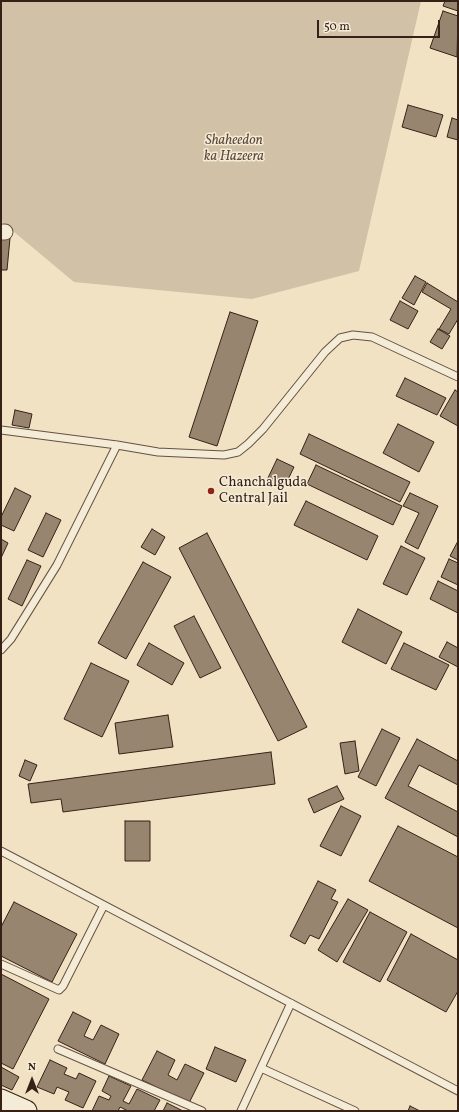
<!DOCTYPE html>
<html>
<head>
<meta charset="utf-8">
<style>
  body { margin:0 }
  #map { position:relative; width:459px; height:1112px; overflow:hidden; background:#f0e2c3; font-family:Vollkorn,serif }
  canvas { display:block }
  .frame { position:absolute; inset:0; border:2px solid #372117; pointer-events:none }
  .north { position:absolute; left:12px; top:1060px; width:40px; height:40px; -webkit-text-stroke:3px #f5ecd8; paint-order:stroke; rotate:0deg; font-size:11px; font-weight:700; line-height:16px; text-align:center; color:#372117 }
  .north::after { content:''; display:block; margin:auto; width:14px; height:18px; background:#372117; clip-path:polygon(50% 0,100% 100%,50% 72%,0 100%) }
  .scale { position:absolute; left:317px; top:20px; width:123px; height:18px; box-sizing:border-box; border:2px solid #372117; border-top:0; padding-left:5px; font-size:12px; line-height:14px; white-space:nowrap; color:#372117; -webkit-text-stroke:3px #f5ecd8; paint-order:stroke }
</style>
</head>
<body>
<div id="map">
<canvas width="459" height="1112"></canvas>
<div class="frame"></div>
<div class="north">N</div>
<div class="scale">50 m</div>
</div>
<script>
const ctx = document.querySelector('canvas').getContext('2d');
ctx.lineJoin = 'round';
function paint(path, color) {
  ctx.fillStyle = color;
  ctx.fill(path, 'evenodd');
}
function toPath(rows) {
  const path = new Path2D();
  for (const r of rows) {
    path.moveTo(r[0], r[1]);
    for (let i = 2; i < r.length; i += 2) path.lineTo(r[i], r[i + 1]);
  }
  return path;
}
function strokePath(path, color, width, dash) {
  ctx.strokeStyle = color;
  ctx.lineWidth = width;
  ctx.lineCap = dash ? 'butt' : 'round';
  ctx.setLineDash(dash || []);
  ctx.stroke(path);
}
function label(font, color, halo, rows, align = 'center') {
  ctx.font = font + ' Vollkorn,serif';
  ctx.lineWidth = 3;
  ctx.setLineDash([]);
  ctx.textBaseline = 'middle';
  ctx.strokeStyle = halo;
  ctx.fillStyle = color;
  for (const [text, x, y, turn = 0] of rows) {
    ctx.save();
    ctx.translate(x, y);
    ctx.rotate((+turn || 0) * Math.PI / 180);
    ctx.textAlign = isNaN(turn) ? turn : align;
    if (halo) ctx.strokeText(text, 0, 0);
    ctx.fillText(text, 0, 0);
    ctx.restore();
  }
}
paint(toPath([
  [1,1,421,1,359,271,252,299,74,282,1,221]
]), '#d1c1a6');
const building = toPath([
  [445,1,458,1,458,11,443,6,445,1],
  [443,11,458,16,457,57,430,48,443,11],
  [408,105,443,115,436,137,402,127,408,105],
  [452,118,458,120,458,140,447,137,452,118],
  [1,237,10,238,7,270,1,270,1,237],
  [415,276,426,282,414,305,402,298,415,276],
  [427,283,458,302,458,319,449,334,439,329,451,309,422,292,427,283],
  [400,301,418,311,408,329,390,320,400,301],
  [230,312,258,321,217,446,189,437,230,312],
  [438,329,450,336,442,349,430,342,438,329],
  [405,378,446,398,437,415,396,396,405,378],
  [455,390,458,392,458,426,440,416,455,390],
  [15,410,32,414,29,428,12,425,15,410],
  [398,424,434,442,419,472,383,453,398,424],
  [309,434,410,482,400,502,300,454,309,434],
  [277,459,294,467,284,488,267,480,277,459],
  [316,465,402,506,393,525,307,484,316,465],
  [15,488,31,496,14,531,1,525,1,517,15,488],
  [410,493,438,506,418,549,405,542,419,513,403,506,410,493],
  [306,501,378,536,367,560,294,525,306,501],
  [46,513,61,520,43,557,28,550,46,513],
  [152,529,165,537,155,555,141,547,152,529],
  [207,533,307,727,278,741,179,548,207,533],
  [1,539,8,543,1,558,1,539],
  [458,541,458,560,450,556,458,541],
  [401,546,425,558,407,595,383,584,401,546],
  [449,559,458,563,458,585,441,577,449,559],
  [27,560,41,566,22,606,8,599,27,560],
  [143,562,171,577,126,659,98,643,143,562],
  [438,581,458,591,458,613,430,599,438,581],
  [358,609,402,632,386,664,342,642,358,609],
  [194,616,221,668,200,678,174,626,194,616],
  [447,642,458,648,458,667,439,657,447,642],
  [149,643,184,663,172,685,137,665,149,643],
  [404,643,449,665,436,690,391,669,404,643],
  [91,663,129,681,102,737,64,719,91,663],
  [168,715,173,747,119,754,115,723,168,715],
  [382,729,400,738,376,786,358,777,382,729],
  [417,739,458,761,458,785,419,765,408,786,458,812,458,837,385,798,417,739],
  [355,741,359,771,345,774,340,743,355,741],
  [271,752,275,784,63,812,61,799,31,803,28,784,271,752],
  [25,760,37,765,30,781,19,776,25,760],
  [337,786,344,799,314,813,308,799,337,786],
  [341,806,361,816,341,856,320,846,341,806],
  [125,821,150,821,150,861,125,861,125,821],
  [398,826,458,857,458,928,369,881,398,826],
  [318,881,336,890,331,899,338,902,319,939,310,935,305,944,290,936,318,881],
  [348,899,368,910,337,962,318,950,348,899],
  [14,902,77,934,52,982,1,956,1,927,14,902],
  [370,912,407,932,380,982,343,962,370,912],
  [411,934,458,960,458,991,446,1012,387,980,411,934],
  [1,974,49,999,13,1069,1,1063,1,974],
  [73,1012,91,1021,84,1036,93,1040,101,1025,119,1034,105,1064,58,1041,73,1012],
  [215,1047,246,1060,236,1082,206,1069,215,1047],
  [157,1051,175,1060,168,1075,177,1080,185,1064,204,1073,189,1103,142,1080,157,1051],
  [50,1060,67,1068,64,1074,76,1079,79,1073,96,1081,83,1108,65,1100,69,1092,57,1087,54,1094,37,1087,50,1060],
  [1,1067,19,1077,12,1090,1,1085,1,1067],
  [109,1076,131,1086,123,1101,129,1104,137,1089,160,1100,154,1111,128,1111,120,1107,118,1111,92,1111,99,1096,109,1100,111,1096,102,1091,109,1076],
  [167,1103,183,1111,163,1111,167,1103],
  [410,1106,420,1111,408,1111,410,1106]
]);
paint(building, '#978570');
strokePath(building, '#372117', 1);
const service = toPath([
  [1,430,117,445,158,452,224,455,238,452,248,444,263,429,325,352,340,338,353,335,372,337,458,377],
  [1,650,11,639,57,565,117,445],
  [1,851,458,1091],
  [1,964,59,990,63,986,104,905],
  [58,1049,202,1111],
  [261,1068,355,1111],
  [241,1111,291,1003]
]);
const minor = toPath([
  [1,232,5,232]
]);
const secondary = toPath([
  [1,1100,26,1111]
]);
strokePath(service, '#655142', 9);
strokePath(minor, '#655142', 17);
strokePath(secondary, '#372117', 23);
strokePath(service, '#f5ecd8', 7);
strokePath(minor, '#f5ecd8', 15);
strokePath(secondary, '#f5ecd8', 21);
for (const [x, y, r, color] of [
  [211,491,4,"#8f2418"]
]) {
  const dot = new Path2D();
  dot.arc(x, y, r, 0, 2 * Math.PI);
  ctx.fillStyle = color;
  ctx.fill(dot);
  strokePath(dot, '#f5ecd8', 1.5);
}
label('italic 14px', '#5e493b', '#f5ecd8', [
  ["Shaheedon",234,141],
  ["ka Hazeera",234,157]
]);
label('14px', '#372117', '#f5ecd8', [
  ["Chanchalguda",219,483],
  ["Central Jail",219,499]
], 'left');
</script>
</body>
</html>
